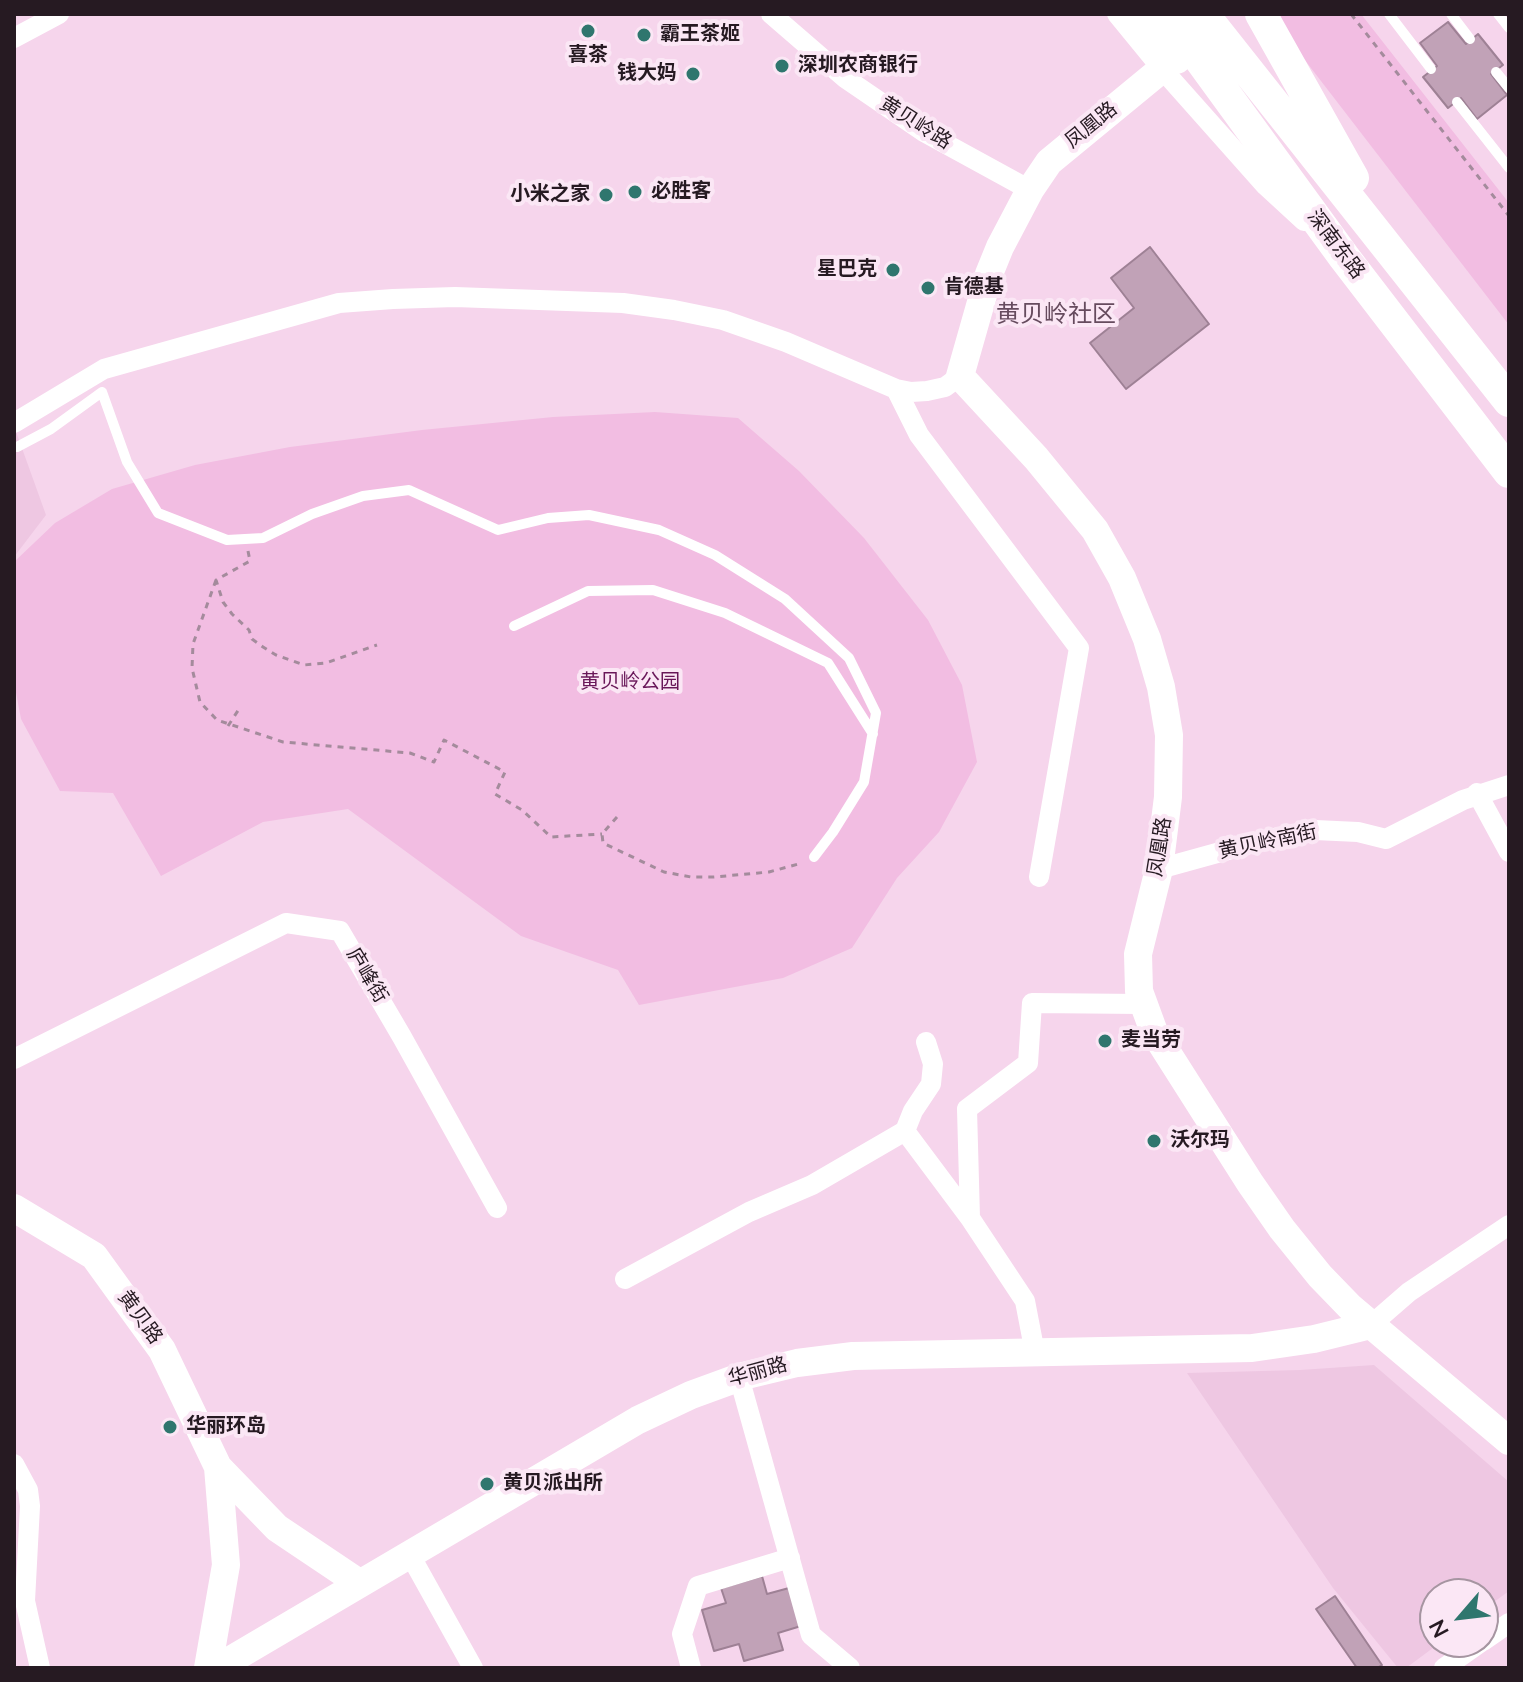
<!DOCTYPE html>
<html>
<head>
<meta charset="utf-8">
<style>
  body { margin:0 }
  #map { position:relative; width:1523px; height:1682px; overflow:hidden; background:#f6d5ec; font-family:"Nunito Sans",sans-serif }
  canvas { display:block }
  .frame { position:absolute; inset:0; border:16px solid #261a22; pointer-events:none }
  .north { position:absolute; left:1419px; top:1578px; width:80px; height:80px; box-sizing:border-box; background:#fbe7f5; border:2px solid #a695a1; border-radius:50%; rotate:242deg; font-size:22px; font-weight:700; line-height:32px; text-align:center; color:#261a22 }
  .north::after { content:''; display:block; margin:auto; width:28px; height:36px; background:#2f766e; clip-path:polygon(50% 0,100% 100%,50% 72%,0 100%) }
</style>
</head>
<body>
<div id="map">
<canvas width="1523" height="1682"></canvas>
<div class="frame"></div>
<div class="north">N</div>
</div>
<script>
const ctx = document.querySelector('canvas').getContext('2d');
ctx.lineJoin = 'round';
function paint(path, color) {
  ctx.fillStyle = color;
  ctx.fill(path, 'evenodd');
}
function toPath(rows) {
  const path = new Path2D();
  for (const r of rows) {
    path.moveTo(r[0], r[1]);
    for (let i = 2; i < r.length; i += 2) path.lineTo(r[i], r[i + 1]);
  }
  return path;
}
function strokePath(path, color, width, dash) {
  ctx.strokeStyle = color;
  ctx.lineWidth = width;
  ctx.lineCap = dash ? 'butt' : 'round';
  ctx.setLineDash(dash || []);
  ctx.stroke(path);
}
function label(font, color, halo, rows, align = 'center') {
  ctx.font = font + ' "Nunito Sans","Noto Sans SC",sans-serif';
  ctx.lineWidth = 8;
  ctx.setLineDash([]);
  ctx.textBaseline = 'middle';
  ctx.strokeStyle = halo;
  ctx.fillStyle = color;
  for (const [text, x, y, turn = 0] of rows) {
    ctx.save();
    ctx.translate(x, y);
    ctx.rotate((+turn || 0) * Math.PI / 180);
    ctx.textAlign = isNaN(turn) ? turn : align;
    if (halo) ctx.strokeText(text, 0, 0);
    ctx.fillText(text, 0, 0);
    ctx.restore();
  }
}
paint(toPath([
  [14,426,46,515,14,557],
  [1374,1365,1509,1482,1509,1591,1483,1610,1483,1594,1435,1594,1435,1642,1441,1642,1406,1668,1398,1668,1333,1588,1187,1373,1300,1370]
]), '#eec7e2');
paint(toPath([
  [1280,14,1361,14,1509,203,1509,325,1284,33],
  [655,412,738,418,799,471,864,538,928,620,962,685,977,762,939,832,897,878,852,948,783,978,639,1005,618,970,521,936,348,809,263,822,161,876,113,793,60,791,21,719,14,682,14,562,55,523,112,489,195,465,290,447,422,430,553,417]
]), '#f2bde2');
const building = toPath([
  [1448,22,1466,44,1478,34,1503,65,1491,74,1507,95,1477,119,1461,98,1448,108,1423,77,1437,66,1420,43,1448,22],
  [1150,247,1209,324,1126,389,1090,343,1134,308,1111,278,1150,247],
  [762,1576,767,1594,789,1588,801,1626,778,1633,783,1650,744,1661,739,1644,714,1651,702,1610,726,1603,721,1588,762,1576],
  [1335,1596,1382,1665,1377,1668,1357,1668,1316,1609,1335,1596]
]);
paint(building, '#c1a2b7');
strokePath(building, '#9e8195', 2);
strokePath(toPath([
  [1351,14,1509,216],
  [248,551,250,561,216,580,223,602,232,614,249,630,252,639,263,647,276,655,304,665,326,663,377,645],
  [216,580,193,644,192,668,200,702,217,720,283,742,410,753,434,762,444,740,505,772,495,794,522,810,551,837,602,834],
  [228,726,241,706],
  [617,817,602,834,603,843,664,872,691,877,714,877,769,872,802,863]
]), '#a48b9c', 3, [6, 6]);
strokePath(toPath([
  [1389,14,1431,69],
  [1451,14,1470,39],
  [1498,14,1509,28],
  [1496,72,1509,88],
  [1457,102,1509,168],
  [14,447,17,447,51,429,102,392,127,462,158,513,227,540,263,538,312,514,363,496,409,490,498,530,548,518,589,515,659,530,715,555,785,599,849,658,876,713,864,782,833,832,814,857],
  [514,626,588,591,653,590,725,613,828,663,873,734]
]), '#fff', 10);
strokePath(toPath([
  [771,14,845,78,924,132,1030,190],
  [1117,14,1162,69,1266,186,1304,221],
  [14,38,59,14],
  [896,389,919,435,1079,648,1039,877],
  [14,423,104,369,339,303,393,299,455,297,623,303,674,310,723,320,786,342,896,389,911,392,927,391,945,387,960,376],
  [1477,793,1509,852],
  [1159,869,1264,840,1315,830,1358,832,1386,839,1463,800,1509,785],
  [14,1059,286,923,340,931,402,1037,497,1208],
  [905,1131,970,1218,1025,1301,1035,1353],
  [970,1218,967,1109,1028,1063,1032,1003,1142,1004],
  [625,1279,749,1212,812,1185,905,1131,913,1111,931,1084,933,1064,926,1042],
  [1371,1325,1409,1292,1509,1225],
  [739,1377,811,1635,850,1668],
  [14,1464,28,1490,30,1506,25,1601,40,1668],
  [409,1553,473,1668],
  [1483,1641,1509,1623],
  [691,1668,682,1634,698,1586,790,1558],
  [1444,1668,1481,1642]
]), '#fff', 20);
strokePath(toPath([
  [1162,69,1049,162,1030,190,1000,247,989,274,960,376,1036,458,1095,530,1122,578,1147,639,1161,687,1169,735,1168,797,1159,869,1138,954,1139,991,1154,1032,1250,1183,1282,1229,1320,1276,1350,1307,1509,1441],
  [14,1208,94,1256,162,1350,218,1467,277,1528,359,1583],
  [208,1668,226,1565,218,1467],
  [217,1668,638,1420,691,1395,743,1376,797,1363,853,1356,1252,1348,1314,1339,1371,1325]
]), '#fff', 28);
strokePath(toPath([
  [1139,14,1176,58],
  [1167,14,1344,257,1509,472],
  [1203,14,1509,401],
  [1261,14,1353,178]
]), '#fff', 32);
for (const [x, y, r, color] of [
  [588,31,8,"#2f766e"],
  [644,35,8,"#2f766e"],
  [782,66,8,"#2f766e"],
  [693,74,8,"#2f766e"],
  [635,192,8,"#2f766e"],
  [606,195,8,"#2f766e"],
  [893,270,8,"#2f766e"],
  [928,288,8,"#2f766e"],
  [1105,1041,8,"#2f766e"],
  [1154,1141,8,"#2f766e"],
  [170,1427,8,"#2f766e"],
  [487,1484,8,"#2f766e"]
]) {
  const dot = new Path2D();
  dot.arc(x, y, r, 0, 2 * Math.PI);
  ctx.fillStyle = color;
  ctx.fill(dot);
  strokePath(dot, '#fbe7f5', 3);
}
label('bold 20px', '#261a22', '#fbe7f5', [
  ["霸王茶姬",660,35],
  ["喜茶",588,56,"center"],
  ["深圳农商银行",798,66],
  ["钱大妈",677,74,"right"],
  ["必胜客",651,192],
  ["小米之家",590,195,"right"],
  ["星巴克",877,270,"right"],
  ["肯德基",944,288],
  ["麦当劳",1121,1041],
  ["沃尔玛",1170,1141],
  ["华丽环岛",186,1427],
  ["黄贝派出所",503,1484]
], 'left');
label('20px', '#261a22', '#fbe7f5', [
  ["黄贝岭路",915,124,32],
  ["凤凰路",1092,126,-39],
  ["深南东路",1335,245,53],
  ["黄贝岭南街",1268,843,-12],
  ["凤凰路",1161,847,-81],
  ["庐峰街",366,976,59],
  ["黄贝路",139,1318,54],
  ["华丽路",758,1373,-15]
]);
label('20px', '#691759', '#fbe7f5', [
  ["黄贝岭公园",630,683]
]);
label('24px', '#664b5e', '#fbe7f5', [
  ["黄贝岭社区",1056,316]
]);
</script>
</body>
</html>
